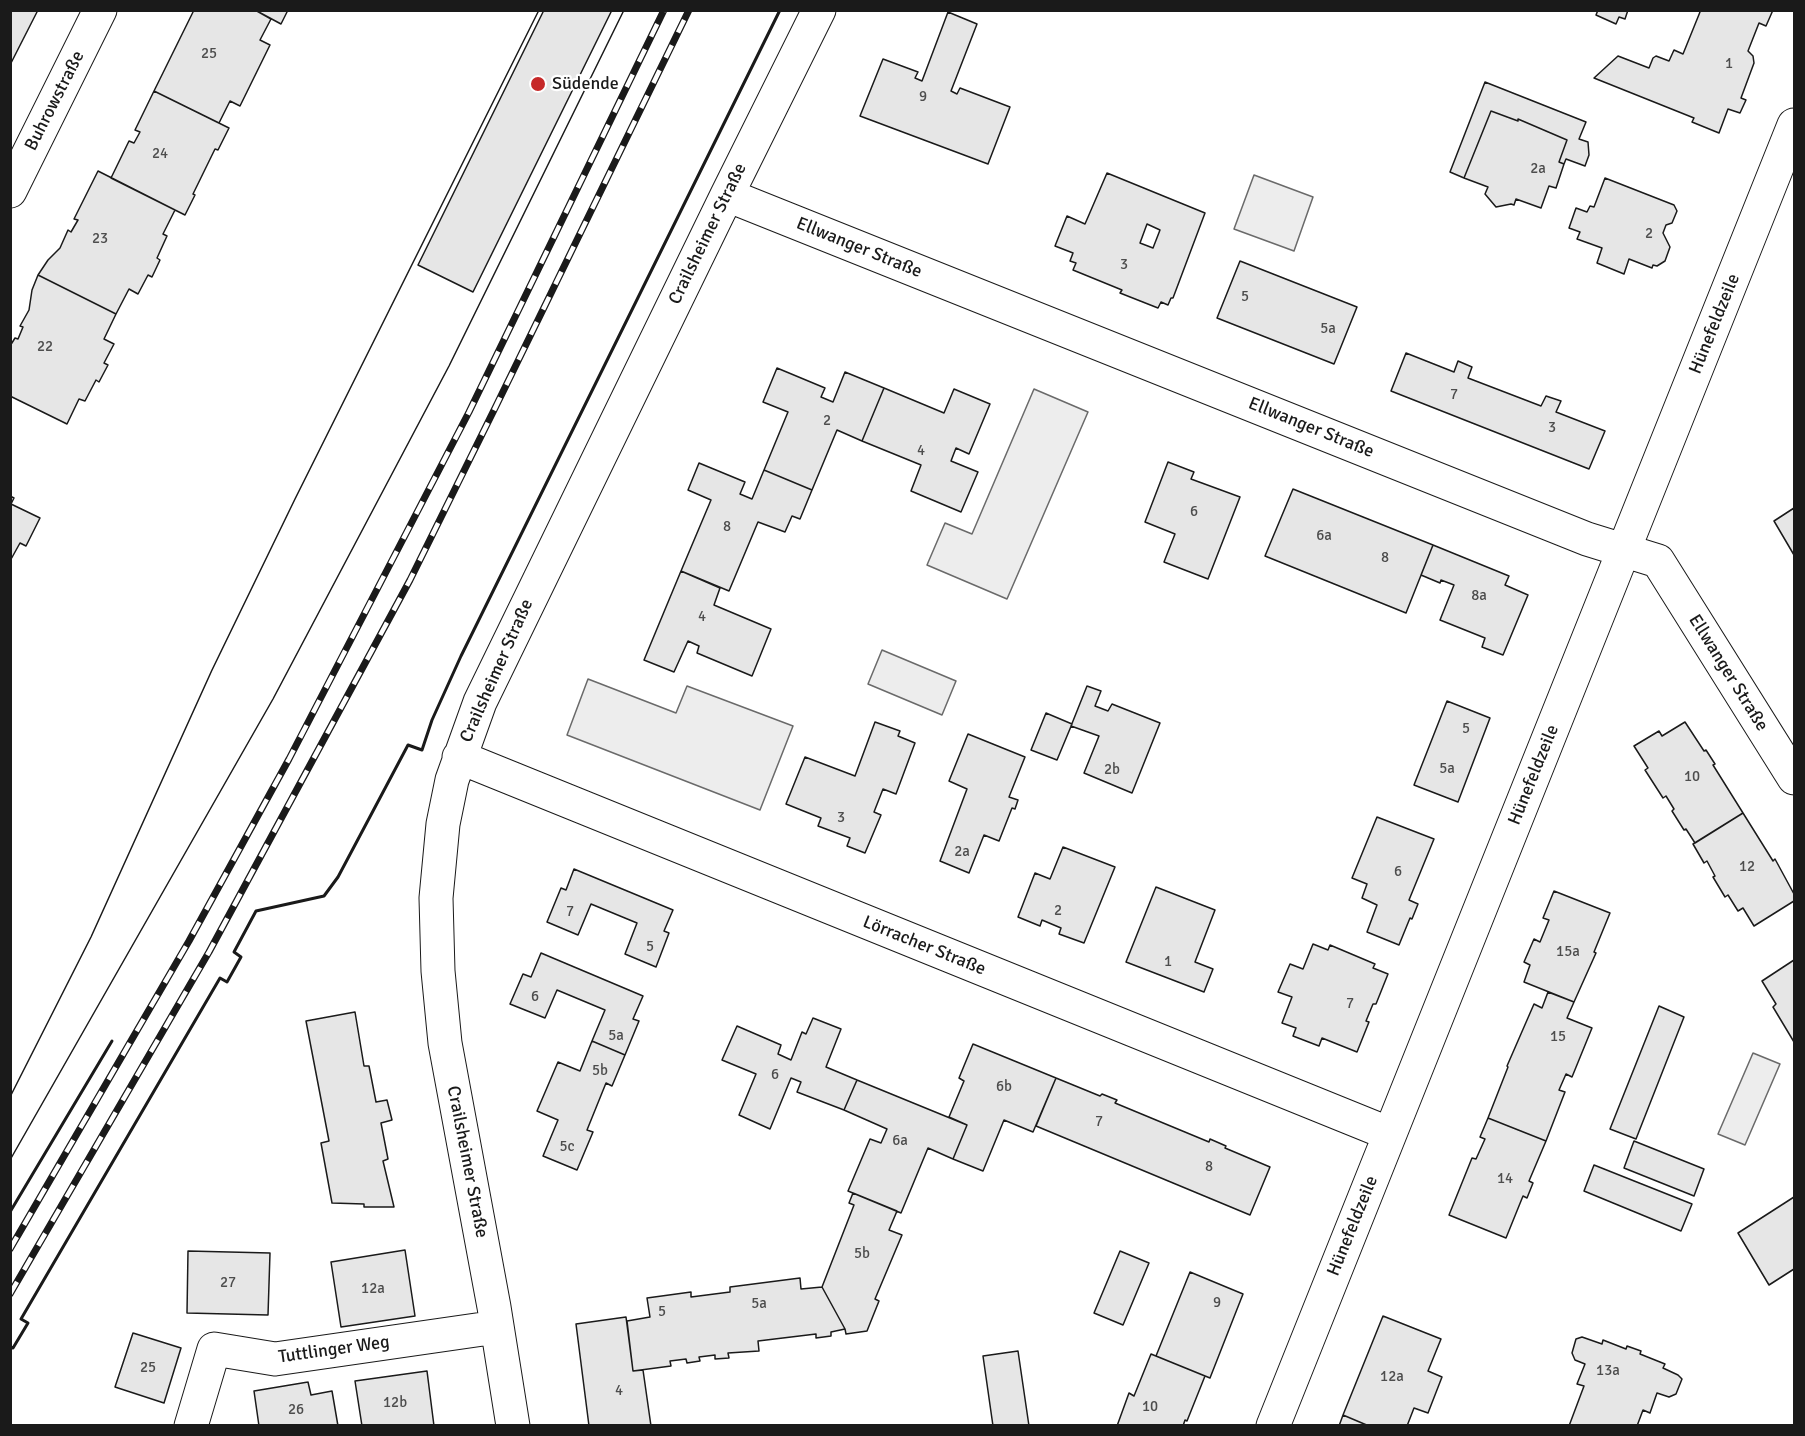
<!DOCTYPE html>
<html>
<head>
<meta charset="utf-8">
<style>
  body { margin:0 }
  #map { position:relative; width:1805px; height:1436px; overflow:hidden; background:#fff; font-family:Signika,sans-serif }
  canvas { display:block }
  .frame { position:absolute; inset:0; border:12px solid #1a1a1a; pointer-events:none }
</style>
</head>
<body>
<div id="map">
<canvas width="1805" height="1436"></canvas>
<div class="frame"></div>
</div>
<script>
const ctx = document.querySelector('canvas').getContext('2d');
ctx.lineJoin = 'round';
function paint(path, color) {
  ctx.fillStyle = color;
  ctx.fill(path, 'evenodd');
}
function toPath(rows) {
  const path = new Path2D();
  for (const r of rows) {
    path.moveTo(r[0], r[1]);
    for (let i = 2; i < r.length; i += 2) path.lineTo(r[i], r[i + 1]);
  }
  return path;
}
function strokePath(path, color, width, dash) {
  ctx.strokeStyle = color;
  ctx.lineWidth = width;
  ctx.lineCap = dash ? 'butt' : 'round';
  ctx.setLineDash(dash || []);
  ctx.stroke(path);
}
function label(font, color, halo, rows, align = 'center') {
  ctx.font = font + ' Signika,sans-serif';
  ctx.lineWidth = 4.5;
  ctx.setLineDash([]);
  ctx.textBaseline = 'middle';
  ctx.strokeStyle = halo;
  ctx.fillStyle = color;
  for (const [text, x, y, turn = 0] of rows) {
    ctx.save();
    ctx.translate(x, y);
    ctx.rotate((+turn || 0) * Math.PI / 180);
    ctx.textAlign = isNaN(turn) ? turn : align;
    if (halo) ctx.strokeText(text, 0, 0);
    ctx.fillText(text, 0, 0);
    ctx.restore();
  }
}
const parking = toPath([
  [1254,175,1313,197,1294,251,1234,229,1254,175],
  [1034,389,1088,412,1007,599,927,565,945,523,972,534,1034,389],
  [882,650,956,681,942,715,868,684,882,650],
  [588,679,676,713,687,686,793,726,760,810,567,735,588,679],
  [1753,1053,1780,1064,1745,1145,1718,1134,1753,1053]
]);
paint(parking, '#ededed');
strokePath(parking, '#6a6a6a', 1.5);
const building = toPath([
  [10,10,38,10,10,65,10,10],
  [194,10,255,10,271,19,260,40,270,45,240,106,230,101,219,123,154,91,194,10],
  [255,10,288,10,281,24,255,10],
  [544,10,612,10,473,292,418,265,544,10],
  [1598,10,1628,10,1625,19,1619,17,1616,24,1596,15,1598,10],
  [1697,10,1773,10,1766,26,1759,23,1748,51,1753,56,1754,63,1741,98,1746,100,1740,113,1728,109,1719,133,1692,122,1694,118,1594,78,1618,56,1649,68,1653,58,1656,56,1669,61,1674,50,1683,54,1700,12,1697,10],
  [948,12,977,24,951,91,957,94,960,88,1010,107,988,164,860,116,883,59,918,72,915,78,922,81,948,12],
  [1485,82,1586,122,1579,139,1588,142,1589,155,1585,166,1566,159,1564,164,1559,162,1567,140,1518,119,1518,121,1491,111,1464,178,1450,172,1485,82],
  [154,91,229,128,218,150,215,149,193,194,195,195,185,215,111,178,129,141,134,143,140,132,135,130,154,91],
  [1491,111,1518,121,1518,119,1567,140,1559,162,1564,164,1556,188,1549,186,1541,208,1516,199,1514,205,1511,204,1496,207,1485,194,1488,187,1464,178,1491,111],
  [98,171,175,210,163,234,167,236,157,258,160,260,152,277,148,275,138,294,129,289,116,314,38,275,48,260,60,248,68,230,71,232,78,220,74,219,98,171],
  [1107,173,1205,213,1173,298,1171,298,1168,305,1161,302,1158,308,1120,293,1122,290,1073,270,1076,263,1070,261,1073,253,1055,246,1067,216,1085,224,1107,173],
  [1147,224,1160,230,1153,248,1140,243,1147,224],
  [1605,178,1674,205,1677,211,1672,223,1666,225,1663,233,1670,247,1665,261,1657,266,1653,265,1652,268,1629,259,1624,274,1597,263,1602,248,1577,239,1580,232,1569,228,1576,208,1587,212,1590,206,1594,207,1605,178],
  [1240,261,1357,307,1334,364,1217,318,1240,261],
  [38,275,116,314,104,339,114,344,104,363,108,365,99,382,96,380,85,401,79,399,67,424,10,396,10,346,15,338,18,339,23,327,20,326,29,310,32,290,38,275],
  [1406,353,1454,372,1458,361,1472,367,1468,378,1541,406,1546,396,1561,401,1556,412,1605,431,1589,469,1391,391,1406,353],
  [777,368,825,388,821,397,833,402,845,372,884,388,862,441,837,430,812,490,764,470,788,412,763,402,777,368],
  [884,388,944,413,954,389,990,404,969,454,956,448,951,461,978,472,961,512,911,491,921,465,862,441,884,388],
  [1168,462,1194,472,1191,479,1240,497,1208,579,1164,562,1175,534,1145,522,1168,462],
  [699,463,745,482,740,494,752,499,764,470,812,490,800,519,792,516,785,532,758,522,729,591,681,571,711,500,688,490,699,463],
  [1293,489,1433,545,1406,613,1265,556,1293,489],
  [10,496,14,498,11,504,40,518,26,546,20,543,10,561,10,496],
  [1794,508,1794,555,1774,521,1794,508],
  [1433,545,1509,576,1505,585,1528,595,1503,655,1482,647,1485,638,1440,620,1454,585,1441,580,1440,583,1421,575,1433,545],
  [681,571,720,588,714,605,771,629,752,676,697,653,699,646,688,641,674,672,644,660,681,571],
  [1087,686,1101,691,1095,706,1108,711,1112,704,1160,723,1132,793,1084,773,1099,736,1071,726,1087,686],
  [1447,701,1490,718,1458,802,1414,785,1447,701],
  [1046,713,1072,724,1057,760,1031,750,1046,713],
  [875,722,900,731,898,736,915,743,896,794,883,789,874,812,881,815,865,853,847,846,850,838,818,826,821,818,786,804,805,757,855,776,875,722],
  [1685,722,1704,751,1706,750,1715,764,1713,765,1743,813,1695,843,1686,829,1684,830,1672,811,1674,809,1666,796,1663,798,1645,770,1648,768,1634,746,1659,731,1662,736,1685,722],
  [968,734,1025,757,1009,797,1018,800,1015,809,1012,808,999,841,984,835,969,873,940,861,967,789,949,781,968,734],
  [1743,813,1773,861,1775,859,1794,894,1794,901,1754,926,1743,908,1738,911,1728,895,1725,897,1713,877,1715,876,1707,861,1704,863,1693,844,1743,813],
  [1377,817,1434,839,1409,900,1418,904,1412,919,1410,918,1399,945,1367,932,1377,905,1362,898,1367,884,1352,878,1377,817],
  [1063,847,1115,867,1084,943,1059,934,1061,928,1042,920,1040,926,1018,917,1035,873,1050,879,1063,847],
  [574,869,673,910,664,931,669,933,656,967,625,954,637,923,591,904,578,935,547,922,561,888,566,890,574,869],
  [1156,887,1215,910,1195,962,1213,969,1204,992,1126,962,1156,887],
  [1554,891,1610,913,1594,952,1596,953,1574,1002,1524,982,1530,965,1524,962,1534,939,1540,942,1549,920,1543,918,1554,891],
  [1313,944,1328,950,1330,945,1375,964,1373,968,1388,974,1376,1004,1373,1004,1366,1021,1369,1022,1357,1052,1322,1038,1319,1046,1293,1036,1296,1028,1282,1023,1292,997,1278,992,1290,964,1303,969,1313,944],
  [541,953,643,996,633,1019,639,1021,625,1055,592,1041,605,1010,557,990,545,1018,510,1004,523,974,531,977,541,953],
  [1794,960,1794,1042,1773,1007,1776,1004,1762,981,1794,960],
  [1548,992,1574,1002,1567,1018,1592,1028,1572,1077,1566,1074,1559,1090,1565,1092,1546,1141,1488,1118,1508,1067,1507,1066,1534,1004,1542,1008,1548,992],
  [1659,1006,1684,1017,1636,1139,1610,1129,1659,1006],
  [355,1012,364,1066,369,1066,376,1102,387,1100,392,1120,381,1123,388,1159,383,1161,394,1207,364,1207,364,1204,332,1203,321,1143,329,1141,306,1021,355,1012],
  [813,1018,841,1029,826,1067,857,1080,844,1110,797,1092,801,1082,791,1078,770,1129,739,1115,756,1074,722,1060,737,1026,781,1045,778,1054,791,1060,802,1032,806,1034,813,1018],
  [592,1041,625,1055,612,1086,606,1083,587,1130,593,1132,577,1170,543,1156,558,1120,537,1111,558,1062,580,1071,592,1041],
  [973,1044,1056,1078,1033,1132,1004,1120,983,1171,953,1159,967,1125,949,1117,964,1081,959,1078,973,1044],
  [1056,1078,1100,1096,1102,1094,1117,1100,1115,1103,1209,1142,1210,1139,1226,1146,1225,1148,1270,1167,1250,1215,1036,1126,1056,1078],
  [857,1080,967,1125,953,1159,928,1148,901,1213,848,1191,870,1139,881,1143,887,1129,844,1110,857,1080],
  [1488,1118,1546,1141,1529,1181,1533,1183,1527,1198,1523,1196,1506,1238,1449,1215,1472,1158,1476,1159,1485,1139,1480,1137,1488,1118],
  [1634,1141,1704,1169,1694,1196,1624,1168,1634,1141],
  [1594,1165,1692,1204,1681,1231,1584,1191,1594,1165],
  [853,1193,897,1211,889,1230,902,1235,875,1299,879,1301,867,1331,846,1334,845,1329,822,1287,854,1205,849,1203,853,1193],
  [1794,1197,1794,1269,1769,1285,1738,1233,1794,1197],
  [405,1250,415,1316,341,1327,331,1262,405,1250],
  [188,1251,270,1253,268,1315,187,1313,188,1251],
  [1120,1251,1149,1263,1123,1325,1094,1313,1120,1251],
  [1190,1272,1243,1294,1210,1378,1156,1356,1190,1272],
  [800,1278,801,1289,822,1287,845,1329,831,1332,831,1336,816,1338,816,1334,758,1341,759,1351,728,1353,729,1358,715,1359,715,1355,699,1357,700,1361,687,1363,686,1359,670,1361,671,1366,633,1371,627,1321,650,1317,647,1298,691,1292,691,1297,730,1292,730,1287,800,1278],
  [1383,1316,1441,1339,1428,1371,1442,1377,1428,1413,1414,1408,1407,1426,1369,1426,1343,1415,1383,1316],
  [626,1317,633,1371,643,1370,651,1426,589,1426,576,1324,626,1317],
  [133,1333,181,1348,164,1403,115,1387,133,1333],
  [1582,1337,1602,1344,1603,1340,1626,1349,1627,1346,1641,1351,1640,1354,1665,1364,1663,1368,1678,1375,1682,1379,1676,1394,1669,1397,1657,1393,1650,1413,1643,1410,1637,1426,1569,1426,1584,1386,1577,1384,1585,1364,1575,1360,1572,1353,1576,1339,1582,1337],
  [1018,1351,1029,1426,993,1426,983,1356,1018,1351],
  [1151,1354,1205,1376,1187,1421,1185,1420,1183,1426,1117,1426,1129,1393,1134,1396,1151,1354],
  [427,1371,434,1426,362,1426,355,1381,427,1371],
  [308,1382,311,1395,332,1391,338,1426,259,1426,254,1391,308,1382],
  [1343,1415,1369,1426,1339,1426,1343,1415]
]);
paint(building, '#e6e6e6');
strokePath(building, '#1a1a1a', 1.5);
const minor = toPath([
  [10,191,100,10],
  [727,195,1587,539,1658,561,1794,778],
  [459,757,1390,1134],
  [191,1426,214,1349,275,1359,497,1327],
  [513,1426,494,1307,445,1043,438,971,436,898,443,824,452,780,480,702,727,195,819,10],
  [1273,1426,1794,125]
]);
strokePath(minor, '#1a1a1a', 35);
strokePath(minor, '#fff', 33);
strokePath(toPath([
  [10,1097,91,937,212,670,295,499,539,10],
  [10,1160,273,699,449,366,624,10]
]), '#1a1a1a', 1.5);
const rail = toPath([
  [10,1249,189,941,289,759,469,412,664,10],
  [10,1294,209,952,410,580,497,404,689,10]
]);
strokePath(rail, '#1a1a1a', 7);
strokePath(rail, '#fff', 4.5, [14]);
strokePath(toPath([
  [10,1212,112,1041],
  [10,1347,13,1348,28,1323,21,1319,220,978,227,982,241,957,234,952,256,911,324,896,338,877,408,745,422,750,432,720,461,656,780,10]
]), '#1a1a1a', 3);
for (const [x, y, r, color] of [
  [538,84,8,"#c62828"]
]) {
  const dot = new Path2D();
  dot.arc(x, y, r, 0, 2 * Math.PI);
  ctx.fillStyle = color;
  ctx.fill(dot);
  strokePath(dot, '#fff', 2);
}
label('15px', '#4d4d4d', null, [
  ["25",209,54],
  ["1",1729,64],
  ["9",923,97],
  ["24",160,154],
  ["2a",1538,169],
  ["2",1649,234],
  ["23",100,239],
  ["3",1124,265],
  ["5",1245,297],
  ["5a",1328,329],
  ["22",45,347],
  ["7",1454,395],
  ["2",827,421],
  ["3",1552,428],
  ["4",921,451],
  ["6",1194,512],
  ["8",727,527],
  ["6a",1324,536],
  ["8",1385,558],
  ["8a",1479,596],
  ["4",702,617],
  ["5",1466,729],
  ["5a",1447,769],
  ["2b",1112,770],
  ["10",1692,777],
  ["3",841,818],
  ["2a",962,852],
  ["12",1747,867],
  ["6",1398,872],
  ["2",1058,911],
  ["7",570,912],
  ["5",650,947],
  ["15a",1568,952],
  ["1",1168,962],
  ["6",535,997],
  ["7",1350,1004],
  ["5a",616,1036],
  ["15",1558,1037],
  ["5b",600,1071],
  ["6",775,1075],
  ["6b",1004,1087],
  ["7",1099,1122],
  ["6a",900,1141],
  ["5c",567,1147],
  ["8",1209,1167],
  ["14",1505,1179],
  ["5b",862,1254],
  ["27",228,1283],
  ["12a",373,1289],
  ["9",1217,1303],
  ["5a",759,1304],
  ["5",662,1312],
  ["25",148,1368],
  ["13a",1608,1371],
  ["12a",1392,1377],
  ["4",619,1391],
  ["12b",395,1403],
  ["10",1150,1407],
  ["26",296,1410]
]);
label('18px', '#1a1a1a', '#fff', [
  ["Südende",552,84]
], 'left');
label('18px', '#1a1a1a', '#fff', [
  ["Buhrowstraße",55,101,-63],
  ["Crailsheimer Straße",708,234,-64],
  ["Ellwanger Straße",859,248,22],
  ["Hünefeldzeile",1715,324,-68],
  ["Ellwanger Straße",1311,428,22],
  ["Crailsheimer Straße",497,671,-66],
  ["Ellwanger Straße",1728,673,58],
  ["Hünefeldzeile",1534,775,-68],
  ["Lörracher Straße",924,946,22],
  ["Crailsheimer Straße",467,1162,79],
  ["Hünefeldzeile",1353,1226,-68],
  ["Tuttlinger Weg",334,1350,-8]
]);
</script>
</body>
</html>
